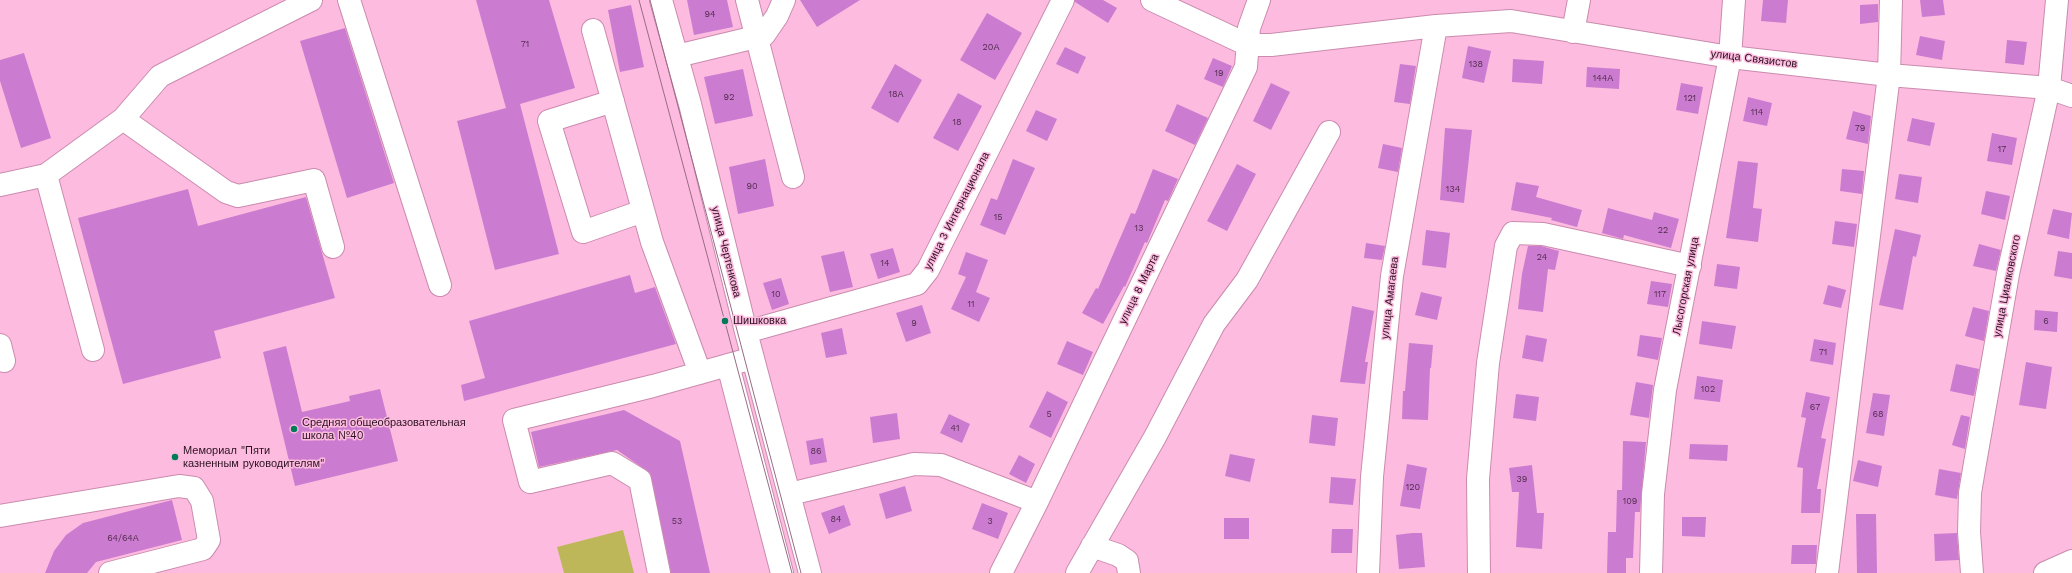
<!DOCTYPE html>
<html>
<head>
<meta charset="utf-8">
<style>
  body { margin:0 }
  canvas { display:block; background:#fdbbdf }
</style>
</head>
<body>
<canvas width="2072" height="573"></canvas>
<script>
const ctx = document.querySelector('canvas').getContext('2d');
ctx.lineJoin = 'round';
function paint(path, color) {
  ctx.fillStyle = color;
  ctx.fill(path, 'evenodd');
}
function toPath(rows) {
  const path = new Path2D();
  for (const r of rows) {
    path.moveTo(r[0], r[1]);
    for (let i = 2; i < r.length; i += 2) path.lineTo(r[i], r[i + 1]);
  }
  return path;
}
function strokePath(path, color, width, dash) {
  ctx.strokeStyle = color;
  ctx.lineWidth = width;
  ctx.lineCap = dash ? 'butt' : 'round';
  ctx.setLineDash(dash || []);
  ctx.stroke(path);
}
function label(font, color, halo, rows, align = 'center') {
  ctx.font = font + ' "Work Sans",sans-serif';
  ctx.lineWidth = 3;
  ctx.setLineDash([]);
  ctx.textBaseline = 'middle';
  ctx.strokeStyle = halo;
  ctx.fillStyle = color;
  for (const [text, x, y, turn = 0] of rows) {
    ctx.save();
    ctx.translate(x, y);
    ctx.rotate((+turn || 0) * Math.PI / 180);
    ctx.textAlign = isNaN(turn) ? turn : align;
    if (halo) ctx.strokeText(text, 0, 0);
    ctx.fillText(text, 0, 0);
    ctx.restore();
  }
}
paint(toPath([
  [623,530,634,573,564,573,557,547]
]), '#bdb759');
paint(toPath([
  [476,0,549,0,575,88,520,104,559,254,495,270,457,121,506,108],
  [687,0,727,0,733,27,694,35],
  [800,0,860,0,817,27],
  [1075,0,1103,0,1117,8,1108,23,1075,2],
  [1763,0,1788,0,1786,23,1761,21],
  [1920,0,1943,0,1945,15,1922,17],
  [1878,4,1878,22,1860,24,1860,5],
  [631,5,644,67,620,72,608,10],
  [987,13,1022,33,995,80,960,60],
  [345,28,394,183,347,198,300,41],
  [1920,36,1945,41,1942,60,1916,55],
  [2007,40,2027,42,2024,65,2005,63],
  [1468,46,1491,51,1484,83,1462,78],
  [1065,47,1086,57,1078,74,1056,64],
  [24,53,51,138,21,148,0,81,0,60],
  [1213,58,1232,66,1223,87,1204,79],
  [1513,59,1544,61,1542,84,1512,82],
  [895,64,922,80,898,123,871,108],
  [1400,64,1416,66,1410,104,1394,102],
  [1587,67,1620,69,1619,89,1586,87],
  [743,69,753,116,715,124,704,77],
  [1271,83,1290,92,1271,130,1253,121],
  [1681,83,1703,87,1698,114,1676,110],
  [958,93,982,106,958,151,933,138],
  [1748,97,1772,103,1767,126,1743,121],
  [1177,104,1208,118,1195,145,1165,131],
  [1036,110,1057,119,1047,141,1026,131],
  [1853,111,1871,116,1868,144,1846,139],
  [1912,118,1935,123,1930,146,1907,141],
  [1445,128,1472,130,1464,203,1440,200],
  [1992,133,2017,138,2012,165,1987,161],
  [1383,144,1402,148,1398,172,1378,168],
  [765,159,774,206,738,214,729,167],
  [1013,159,1035,168,1005,235,980,225,991,198,997,200],
  [1738,161,1758,163,1753,208,1762,209,1758,242,1726,238],
  [1237,164,1256,174,1227,231,1207,221],
  [1153,169,1178,179,1168,201,1165,200,1147,243,1145,242,1125,287,1124,286,1103,324,1082,313,1096,288,1098,289,1131,213,1135,214],
  [1842,169,1864,171,1862,194,1840,191],
  [1899,174,1922,177,1918,203,1895,199],
  [1516,182,1539,186,1536,197,1582,210,1577,227,1551,220,1552,218,1511,210],
  [188,189,198,226,306,197,335,298,214,331,221,358,123,384,78,218],
  [1986,191,2010,196,2005,220,1981,214],
  [1608,208,1652,220,1654,212,1679,219,1671,248,1624,235,1623,239,1602,233],
  [2053,209,2072,213,2069,239,2047,234],
  [1835,221,1857,224,1854,247,1832,244],
  [1895,229,1921,235,1916,257,1913,256,1903,310,1879,305],
  [1426,230,1450,233,1446,268,1422,265],
  [1366,243,1385,246,1382,260,1364,258],
  [1979,244,2001,250,1996,271,1973,266],
  [1528,246,1541,246,1559,251,1555,270,1548,269,1543,312,1518,309,1522,274],
  [893,248,900,272,878,279,870,254],
  [844,251,853,287,830,292,821,256],
  [2058,251,2072,253,2072,279,2054,276],
  [966,252,988,260,976,292,990,298,979,322,951,309,966,277,958,274],
  [1717,264,1740,267,1737,289,1714,286],
  [630,275,635,293,655,287,676,344,464,401,461,385,485,378,469,321],
  [781,278,789,304,772,310,763,283],
  [1651,281,1672,284,1668,307,1647,304],
  [1828,285,1846,290,1841,308,1823,304],
  [1421,292,1442,297,1437,320,1415,315],
  [922,305,931,333,906,342,896,313],
  [1352,306,1374,311,1365,362,1368,362,1365,384,1340,382],
  [1973,307,1989,311,1984,341,1965,336],
  [2035,310,2058,312,2057,332,2034,330],
  [1702,321,1736,326,1732,349,1699,344],
  [842,328,847,354,826,358,821,333],
  [1526,335,1547,339,1543,362,1522,358],
  [1640,335,1662,338,1658,360,1637,356],
  [1814,339,1836,343,1833,365,1810,361],
  [1067,341,1093,352,1083,375,1057,364],
  [1409,343,1433,345,1431,368,1430,368,1428,420,1402,419,1403,391,1405,391],
  [286,346,302,412,350,401,349,396,380,389,398,461,295,486,263,352],
  [2026,362,2052,367,2046,409,2019,405],
  [1956,364,1979,369,1974,396,1950,391],
  [1697,376,1723,380,1720,402,1694,399],
  [1636,382,1653,385,1649,418,1630,415],
  [1047,391,1068,402,1051,438,1029,427],
  [1806,392,1830,397,1821,438,1826,439,1817,489,1821,489,1820,513,1801,513,1803,468,1797,467,1806,418,1801,417],
  [1873,393,1890,395,1884,436,1866,433],
  [1516,394,1539,397,1536,421,1513,418],
  [624,410,680,441,710,573,671,573,650,473,617,450,539,467,531,432],
  [897,413,900,439,873,443,870,417],
  [949,414,970,424,962,443,940,433],
  [1312,415,1338,418,1335,446,1309,443],
  [1961,415,1970,417,1965,449,1952,445],
  [823,438,827,462,810,465,806,441],
  [1623,441,1646,442,1640,512,1635,512,1633,558,1626,558,1626,573,1607,573,1608,532,1616,532,1617,490,1622,490],
  [1690,444,1728,445,1727,461,1689,459],
  [1230,454,1255,459,1250,482,1225,476],
  [1019,455,1035,464,1026,483,1009,474],
  [1858,460,1882,466,1878,487,1853,481],
  [1407,464,1427,468,1420,509,1400,506],
  [1532,465,1537,513,1544,513,1542,549,1516,547,1519,492,1512,492,1509,468],
  [1939,469,1961,473,1957,499,1935,495],
  [1331,477,1356,479,1353,505,1329,503],
  [905,486,912,511,886,519,879,494],
  [172,500,182,540,96,562,87,573,45,573,54,551,66,535,83,523],
  [982,503,1008,513,998,539,972,529],
  [844,505,851,525,829,534,821,513],
  [1856,514,1876,514,1877,573,1857,573],
  [1682,517,1706,517,1705,537,1682,536],
  [1224,518,1249,518,1249,539,1224,539],
  [1332,529,1353,529,1352,553,1331,553],
  [1412,533,1422,533,1425,567,1399,569,1396,535],
  [1957,533,1959,560,1935,561,1934,534],
  [1792,545,1817,545,1816,564,1791,564]
]), '#cc7cd0');
const minor = toPath([
  [349,0,440,285],
  [661,0,690,104,746,332,810,573],
  [747,0,793,177],
  [1152,0,1248,45,1271,45,1436,26,1511,21,1730,57,1889,75,2049,88,2072,96],
  [593,30,652,242,700,373],
  [1573,32,1579,0],
  [677,56,764,35,777,16,784,0],
  [613,101,549,121,583,232,643,211],
  [123,119,226,192,238,196,314,180,333,247],
  [46,175,93,350],
  [0,185,46,175,123,119,160,76,311,0],
  [746,332,917,284,928,270,1063,0],
  [0,345,4,361],
  [728,365,782,573],
  [790,494,914,464,941,465,1037,502],
  [0,516,179,486,194,488,202,501,209,540,203,549,110,573],
  [1092,546,1118,555,1127,561,1129,573],
  [659,573,640,480,612,463,530,482,514,420,653,386,753,358],
  [1001,573,1037,502,1246,67,1249,28,1259,0],
  [1077,573,1155,437,1214,324,1247,280,1329,132],
  [1368,573,1372,477,1392,276,1436,26],
  [1479,573,1478,479,1488,363,1506,246,1513,233,1543,234,1690,266],
  [1651,573,1653,494,1665,390,1730,57,1734,0],
  [1827,573,1889,75,1891,0],
  [1972,573,1969,532,1970,493,1974,469,2008,274,2049,88,2057,0],
  [2045,573,2072,561]
]);
strokePath(minor, '#ca8bae', 24);
strokePath(minor, '#fff', 22);
strokePath(toPath([
  [639,0,792,573],
  [650,0,801,573]
]), '#996b85', 1);
for (const [x, y, r, color] of [
  [725,321,4,"#007b58"],
  [294,429,4,"#007b58"],
  [175,457,4,"#007b58"]
]) {
  const dot = new Path2D();
  dot.arc(x, y, r, 0, 2 * Math.PI);
  ctx.fillStyle = color;
  ctx.fill(dot);
  strokePath(dot, '#fdbbdf', 1.5);
}
label('9px', '#522c4c', null, [
  ["94",710,14],
  ["71",525,44],
  ["20А",991,47],
  ["138",1476,64],
  ["19",1219,73],
  ["144А",1603,78],
  ["18А",896,94],
  ["92",729,97],
  ["121",1690,98],
  ["114",1757,112],
  ["18",957,122],
  ["79",1860,128],
  ["17",2002,149],
  ["90",752,186],
  ["134",1453,189],
  ["15",998,217],
  ["13",1139,228],
  ["22",1663,230],
  ["24",1542,257],
  ["14",885,263],
  ["10",776,294],
  ["117",1660,294],
  ["11",971,304],
  ["6",2046,321],
  ["9",914,323],
  ["71",1823,352],
  ["102",1708,389],
  ["67",1815,407],
  ["5",1049,414],
  ["68",1878,414],
  ["41",955,428],
  ["86",816,451],
  ["39",1522,479],
  ["120",1413,487],
  ["109",1630,501],
  ["84",836,519],
  ["53",677,521],
  ["3",990,521],
  ["64/64А",123,538]
]);
label('11px', '#2a1220', '#fdbbdf', [
  ["улица Связистов",1754,59,7],
  ["улица 3 Интернационала",957,211,-63],
  ["улица Чертенкова",726,252,76],
  ["Лысогорская улица",1686,286,-79],
  ["улица Циалковского",2007,286,-79],
  ["улица 8 Марта",1139,289,-64],
  ["улица Амагаева",1390,298,-83]
]);
label('11px', '#2a1220', '#fdbbdf', [
  ["Шишковка",733,321],
  ["Средняя общеобразовательная",302,423],
  ["школа №40",302,436],
  ["Мемориал \"Пяти",183,451],
  ["казненным руководителям\"",183,464]
], 'left');
</script>
</body>
</html>
